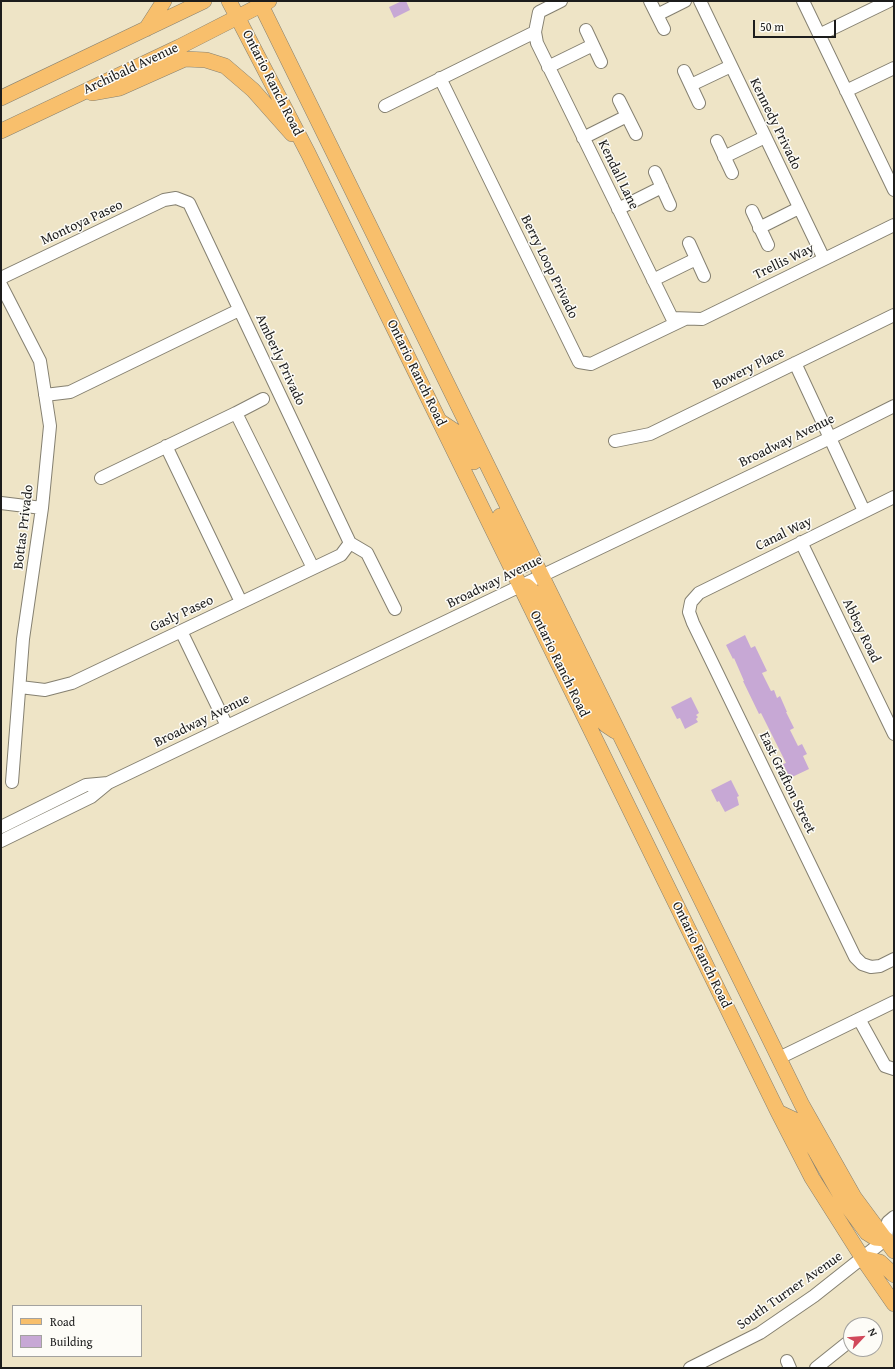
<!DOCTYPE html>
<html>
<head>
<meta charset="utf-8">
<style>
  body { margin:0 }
  #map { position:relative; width:895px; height:1369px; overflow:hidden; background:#eee4c6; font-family:"Gentium Book Plus",serif }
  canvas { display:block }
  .frame { position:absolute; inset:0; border:2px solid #1c1c1c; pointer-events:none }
  .legend { position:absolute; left:12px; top:1305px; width:130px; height:52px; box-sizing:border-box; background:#fdfcf7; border:1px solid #a3a29f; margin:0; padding:5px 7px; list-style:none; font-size:12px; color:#1c1c1c }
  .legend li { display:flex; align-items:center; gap:8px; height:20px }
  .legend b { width:20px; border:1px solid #a3a29f }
  .north { position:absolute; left:843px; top:1317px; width:40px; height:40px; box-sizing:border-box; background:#fdfcf7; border:1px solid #a3a29f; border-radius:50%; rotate:64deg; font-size:11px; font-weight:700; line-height:16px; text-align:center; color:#1c1c1c }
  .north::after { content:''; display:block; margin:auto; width:14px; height:18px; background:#d1495b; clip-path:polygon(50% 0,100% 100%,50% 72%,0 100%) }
  .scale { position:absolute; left:753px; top:20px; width:83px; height:18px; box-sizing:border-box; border:2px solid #1c1c1c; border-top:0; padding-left:5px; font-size:12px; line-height:14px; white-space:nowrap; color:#1c1c1c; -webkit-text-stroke:3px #fdfcf7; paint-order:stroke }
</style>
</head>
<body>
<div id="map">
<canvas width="895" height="1369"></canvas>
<div class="frame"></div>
<ul class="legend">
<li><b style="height:5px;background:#f8bf6c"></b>Road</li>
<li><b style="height:11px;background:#c7a8d5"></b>Building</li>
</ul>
<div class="north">N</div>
<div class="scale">50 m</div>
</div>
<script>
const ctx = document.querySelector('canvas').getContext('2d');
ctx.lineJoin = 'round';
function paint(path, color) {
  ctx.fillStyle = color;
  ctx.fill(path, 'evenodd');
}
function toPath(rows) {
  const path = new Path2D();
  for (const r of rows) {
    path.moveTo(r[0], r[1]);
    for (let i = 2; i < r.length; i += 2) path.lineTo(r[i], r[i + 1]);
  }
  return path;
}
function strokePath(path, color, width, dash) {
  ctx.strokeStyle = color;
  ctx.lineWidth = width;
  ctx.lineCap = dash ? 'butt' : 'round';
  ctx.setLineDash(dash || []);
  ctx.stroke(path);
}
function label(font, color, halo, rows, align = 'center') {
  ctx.font = font + ' "Gentium Book Plus",serif';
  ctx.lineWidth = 3;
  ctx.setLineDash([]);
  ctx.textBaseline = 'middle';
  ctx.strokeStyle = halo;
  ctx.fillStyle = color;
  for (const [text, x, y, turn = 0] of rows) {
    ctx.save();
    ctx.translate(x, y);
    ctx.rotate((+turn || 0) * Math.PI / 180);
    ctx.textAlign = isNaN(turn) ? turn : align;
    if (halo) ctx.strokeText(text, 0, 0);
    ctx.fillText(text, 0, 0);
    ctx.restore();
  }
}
paint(toPath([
  [402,1,406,1,410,10,394,18,389,7],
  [745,635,751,648,755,646,767,671,762,673,771,691,774,690,777,698,780,696,787,712,786,712,794,728,790,730,798,746,802,744,807,754,803,756,809,769,790,778,783,764,786,763,761,713,759,714,743,681,744,681,734,658,733,659,726,645],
  [691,697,699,713,696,715,698,717,696,719,698,722,685,729,680,718,677,719,671,707],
  [731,780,739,796,737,797,739,805,725,812,719,801,717,802,711,790]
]), '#c7a8d5');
const minor = toPath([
  [561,1,539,12,535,32,537,43,672,318,702,319,894,225],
  [650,1,664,29],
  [700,1,824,259],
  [803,1,894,190],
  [657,15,685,1],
  [586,30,601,62],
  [819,35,889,1],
  [548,67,593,45],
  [684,71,699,103],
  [440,78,579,362,591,364,685,319],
  [691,85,731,66],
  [846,91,894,68],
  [619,100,636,134],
  [385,106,535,32],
  [583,138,627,116],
  [717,141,732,173],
  [724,157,765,137],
  [655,172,670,205],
  [618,209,662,187],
  [752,211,768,245],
  [759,228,799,208],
  [689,243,704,276],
  [1,278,164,200,176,198,189,203,350,543],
  [653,280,696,259],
  [1,285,40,361,50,426,42,508,23,639,12,782],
  [795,363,864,511],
  [45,395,70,392,239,310],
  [236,413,263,399],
  [615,441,650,434,894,315],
  [166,446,241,602],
  [101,478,236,413,313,568],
  [894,497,699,593,691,602,689,612,693,623,855,957,862,964,871,967,880,966,894,959],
  [1,503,42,508],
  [801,542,894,734],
  [350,543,367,553,395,609],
  [181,631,227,726],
  [20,687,45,690,72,683,341,555,350,543],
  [1,827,86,785,108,783],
  [1,841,91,797,108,783,830,438,894,406],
  [859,1019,885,1066,894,1069],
  [779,1058,894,1002],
  [886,1239,888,1222,894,1217],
  [787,1361,790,1368],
  [690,1368,760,1333,814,1296,886,1239],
  [816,1368,851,1340]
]);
const major = toPath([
  [229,1,308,153,778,1112,812,1178,867,1265,894,1304],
  [259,1,802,1105,854,1197,894,1251],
  [146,29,164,1],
  [92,93,120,88,185,59,206,60,225,66,253,90,292,134],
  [1,98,204,1],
  [1,131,179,47,269,1],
  [441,422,459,434,474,462],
  [500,516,524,565],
  [520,586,527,586,536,594,598,717,606,725,615,731],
  [778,1112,795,1120,816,1152,845,1203,867,1233,875,1238,886,1239],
  [863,1258,880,1262,894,1275]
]);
strokePath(minor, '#858071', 14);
strokePath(major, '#858071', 16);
strokePath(minor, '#fff', 12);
strokePath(major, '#f8bf6c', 15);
label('14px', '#1c1c1c', '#fdfcf7', [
  ["Archibald Avenue",131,69,-25],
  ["Ontario Ranch Road",272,83,63],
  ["Kennedy Privado",775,124,64],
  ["Kendall Lane",618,175,64],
  ["Montoya Paseo",82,223,-25],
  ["Trellis Way",784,262,-26],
  ["Berry Loop Privado",549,267,64],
  ["Amberly Privado",280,360,65],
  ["Bowery Place",749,369,-26],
  ["Ontario Ranch Road",416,373,64],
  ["Broadway Avenue",787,441,-26],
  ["Bottas Privado",24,527,-83],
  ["Canal Way",784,534,-26],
  ["Broadway Avenue",495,582,-26],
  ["Gasly Paseo",182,614,-25],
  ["Abbey Road",861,631,64],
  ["Ontario Ranch Road",559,664,64],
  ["Broadway Avenue",202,721,-26],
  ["East Grafton Street",787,783,64],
  ["Ontario Ranch Road",701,955,64],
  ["South Turner Avenue",790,1291,-35]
]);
</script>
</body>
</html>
